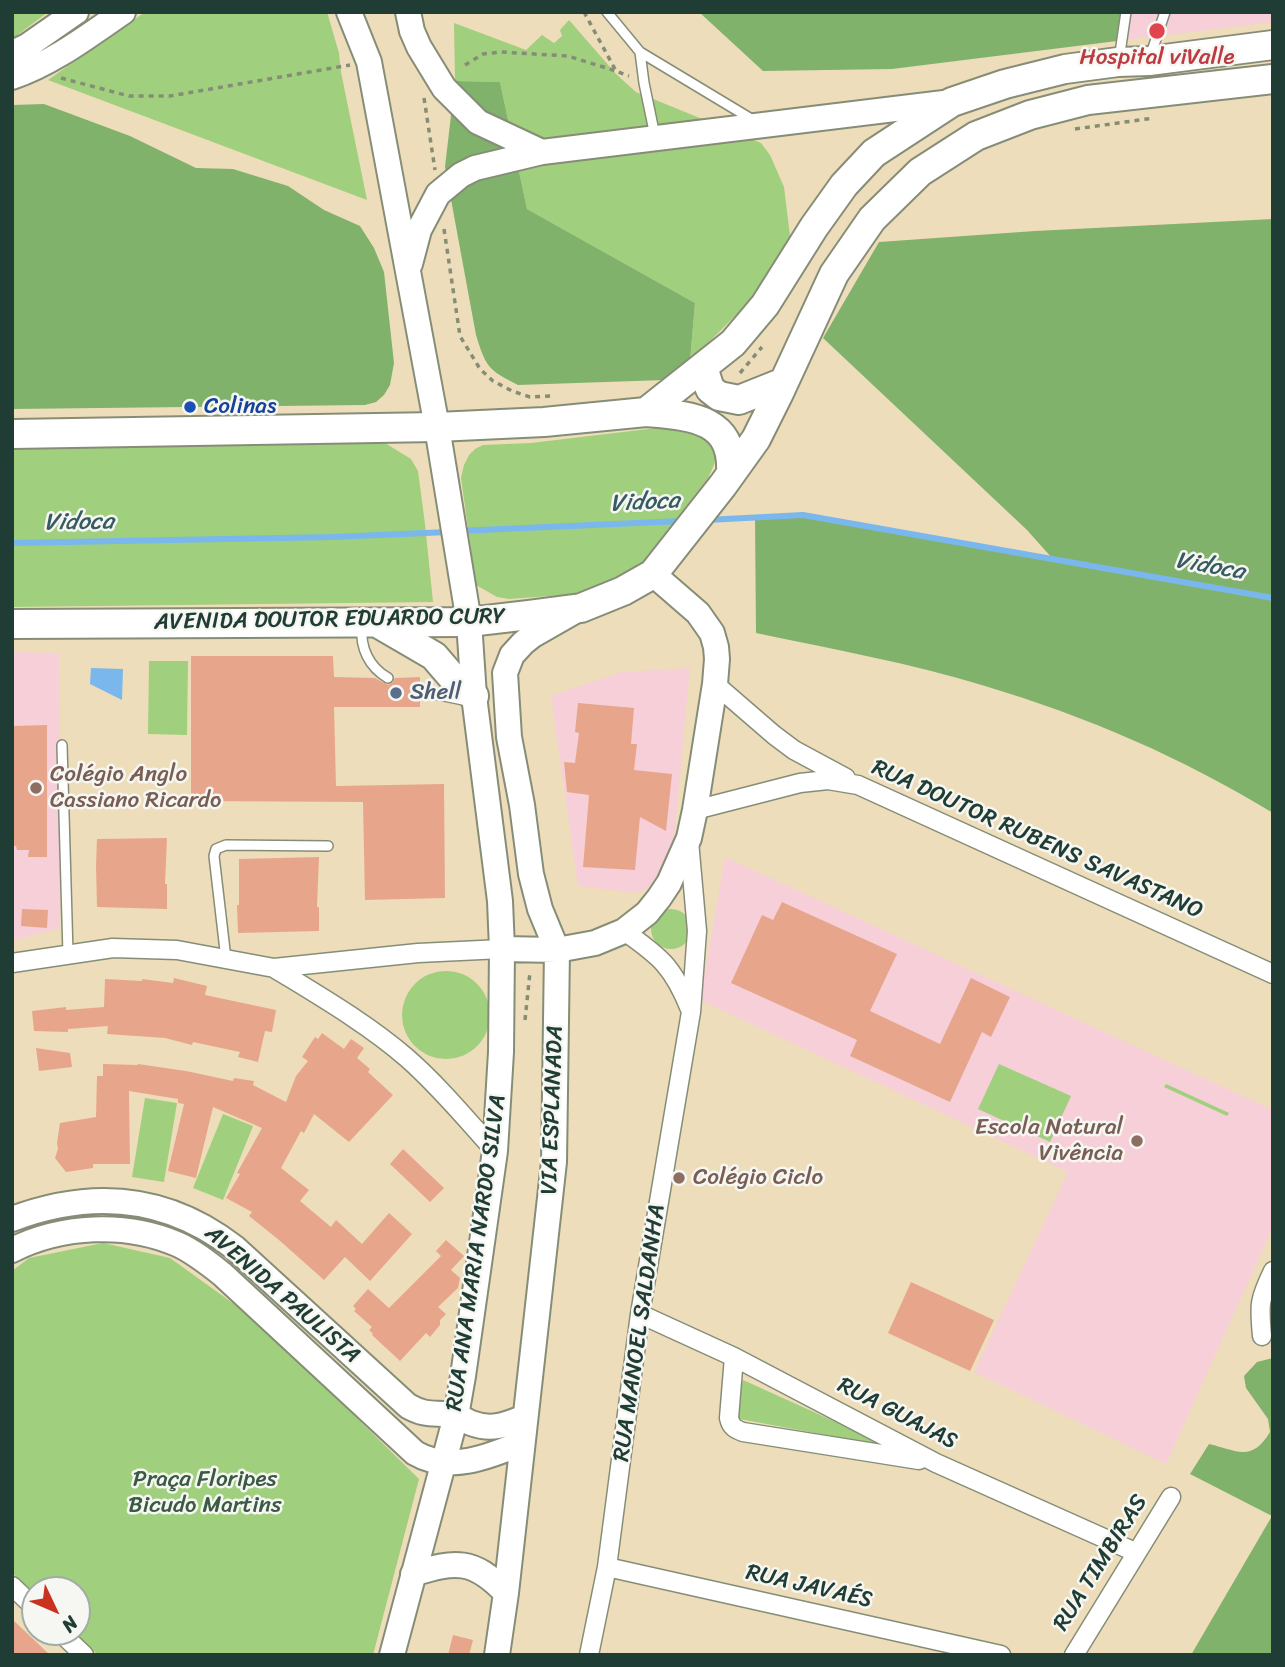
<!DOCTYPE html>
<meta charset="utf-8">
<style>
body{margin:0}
#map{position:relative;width:1285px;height:1667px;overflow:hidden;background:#eeddba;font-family:Sriracha,sans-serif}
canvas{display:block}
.frame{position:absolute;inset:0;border:14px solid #1f3d34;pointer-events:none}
.north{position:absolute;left:21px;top:1576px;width:70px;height:70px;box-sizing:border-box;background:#f6f6f2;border:2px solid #a0aca6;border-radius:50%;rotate:134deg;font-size:19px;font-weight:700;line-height:28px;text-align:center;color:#1f3d34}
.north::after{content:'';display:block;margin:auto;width:24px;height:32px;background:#c8321e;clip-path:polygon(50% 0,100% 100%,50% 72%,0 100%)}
</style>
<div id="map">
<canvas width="1285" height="1667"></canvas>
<div class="frame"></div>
<div class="north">N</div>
</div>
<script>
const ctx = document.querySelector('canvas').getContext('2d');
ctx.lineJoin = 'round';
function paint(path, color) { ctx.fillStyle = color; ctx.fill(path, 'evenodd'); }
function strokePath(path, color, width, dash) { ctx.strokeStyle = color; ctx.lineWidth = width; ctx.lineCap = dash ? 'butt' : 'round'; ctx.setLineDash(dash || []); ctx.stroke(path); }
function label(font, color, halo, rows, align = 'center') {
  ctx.font = font + ' Sriracha,sans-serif'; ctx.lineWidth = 5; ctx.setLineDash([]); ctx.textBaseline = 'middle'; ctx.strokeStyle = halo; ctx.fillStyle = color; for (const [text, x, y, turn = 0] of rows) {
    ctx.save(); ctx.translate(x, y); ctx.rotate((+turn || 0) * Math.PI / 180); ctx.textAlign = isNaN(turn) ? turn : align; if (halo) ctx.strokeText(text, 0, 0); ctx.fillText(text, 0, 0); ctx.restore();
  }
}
const built = new Path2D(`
 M1124 12H1273V22L1117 41Z
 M12 652 59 653 60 928 12 941Z
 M690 668 674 839 662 871 651 887 636 893 578 886 551 696 622 672Z
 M725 857 1273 1110V1227L1166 1464 974 1372 1068 1172 700 1000Z`);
const green = new Path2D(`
 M12 12H48L12 39Z
 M145 12H327L339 53 341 72 367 200 48 80Z
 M569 20 616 74 636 92 761 143 770 155 784 187 790 236 756 295 690 361 695 303 527 209 500 82 455 81 454 23 526 50 542 35 554 43 562 36 560 30Z
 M673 426C705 433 729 441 708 478L640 565 593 589 577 594 509 599 497 597 476 585 461 478 464 465 469 455 475 449 483 445 531 443Z
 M385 443 411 459 418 471 425 524 433 602 12 607V447Z
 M149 661H188L187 735 148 734Z
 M651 929a20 20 0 1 1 40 0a20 20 0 1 1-40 0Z
 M402 1015a44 44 0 1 1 88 0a44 44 0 1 1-88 0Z
 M999 1064 1071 1096 1050 1142 978 1109Z
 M1166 1084 1229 1113 1227 1116 1164 1087Z
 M145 1098 177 1103 164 1182 132 1177Z
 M223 1114 253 1126 223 1200 193 1188Z
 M103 1243 170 1258 259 1322 419 1479 373 1655H98L74 1632H77V1590H35V1594L12 1573V1271L29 1258Z
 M743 1380 891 1447 734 1418Z`);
const forest = new Path2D(`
 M699 12H1124L1117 41 892 69 763 71Z
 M455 81 500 82 527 209 695 303 690 361 664 380 518 385C488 370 486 367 476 335L445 167Z
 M44 104 130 136 196 168 233 169 288 186 324 210 360 226 374 248 384 272 394 363 390 385 384 395 376 402 365 405 12 409V105Z
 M1273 219V813C1181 757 1088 717 985 686 910 663 832 649 756 633L755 517 803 515 1052 558 1027 530 823 338 879 242 1035 231Z
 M1273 1358V1655H1191L1272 1516 1190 1474 1209 1444C1238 1451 1252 1462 1270 1432L1268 1419 1246 1388 1244 1376 1257 1362Z`);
const water = new Path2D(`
 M91 668 123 669 122 700 90 684Z`);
const stream = new Path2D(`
 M707 520 803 515 1273 598
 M458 531 682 521
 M12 543 333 537 448 532`);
const building = new Path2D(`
 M191 656H333L334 677 375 678 388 685 393 682 395 678 420 677V684L415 686 413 690 415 696 420 698V707H334L336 786 444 784 445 898 365 900 363 802 191 801Z
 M578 703 634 708 631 744H637L634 770 672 774 666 831 640 817 635 870 583 867 589 795 567 792 564 762 575 763 579 733 575 732Z
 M47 725V857H28L29 850H17L16 846H12V726Z
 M167 838 165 884H167V909L97 907 96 866 97 839Z
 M319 857 317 907H319V931L238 933 237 905H239V859Z
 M782 902 897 954 870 1011 940 1044 971 978 1010 997 991 1037 982 1032 950 1102 850 1056 857 1040 731 983 762 915 773 920Z
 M22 909 48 910 47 928 21 926Z
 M174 978 207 986 205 995 276 1010 272 1032 265 1031 258 1062 238 1057 240 1052 193 1042 192 1045 165 1038 107 1034 108 1026 68 1029V1032L34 1031 32 1011 66 1007V1010L104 1007 105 979 142 981V979L173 983Z
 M322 1033 344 1049 351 1039 364 1048 357 1058 370 1069 368 1072 393 1095 349 1142 314 1114 304 1133 301 1131 281 1168 309 1190 300 1201 331 1227 336 1220 362 1244 389 1213 412 1234 370 1281 345 1257 324 1280 279 1240 249 1216 252 1212 226 1198 240 1174 237 1173 262 1128 213 1107 196 1178 168 1171 184 1104 178 1103V1099L129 1091 130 1164H93V1168L66 1172 55 1158 58 1149 57 1143 60 1123 96 1117 97 1076H103V1064L137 1065 138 1064 186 1071 233 1081 234 1078 254 1081 253 1085 286 1102 296 1076 308 1061 302 1057 315 1037 318 1039Z
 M36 1048 70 1053 72 1067 39 1071Z
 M403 1149 444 1188 430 1202 390 1164Z
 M446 1240 464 1256 451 1270 460 1278 458 1288 438 1307 446 1314 440 1320V1325L430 1337 426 1333 400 1361 372 1335 373 1334 369 1330 372 1327 354 1311 356 1309 353 1306 368 1289 389 1308 441 1256 436 1251Z
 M911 1282 994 1320 970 1371 888 1333Z
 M12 1619 50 1655H12Z
 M453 1635 473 1640 469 1655H448Z`);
const path = new Path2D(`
 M584 12 616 71 629 76
 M465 65 483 54 501 52 568 56 616 71
 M61 78 129 96H170L350 65
 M424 98 435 170
 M1075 129 1154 118
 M444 229 460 336 480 369 493 381 512 391 530 397 552 396
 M740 373 762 347
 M525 1020 530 972`);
const lane = new Path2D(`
 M607 12 640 52 753 120
 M640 52 644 83 655 136
 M1150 57 1165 12
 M1119 60 1126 12
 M362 626C360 648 369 667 388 678
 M420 691 463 700
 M62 745 68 954
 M226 959 214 856 216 849 226 845 328 846`);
const street = new Path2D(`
 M715 684 774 735 794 750 846 778
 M695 810 800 783 828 780 858 785 1273 974
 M624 931C661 957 673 967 690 1009
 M12 963 113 948 177 950 274 968 418 953 502 949
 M274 968C318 995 368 1024 407 1058 439 1086 467 1120 495 1151
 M640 1314 734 1357 936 1463 1135 1552
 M1262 1336C1259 1304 1259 1300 1273 1271
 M734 1357 729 1418C731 1427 735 1429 743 1432L919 1460
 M607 1567 1001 1655
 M12 1586 35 1608
 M60 1632 84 1655
 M589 1655 607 1567 640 1314 691 1012 697 931 689 841
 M1074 1655 1171 1497`);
const secondary = new Path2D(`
 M349 12 369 62 437 427 469 622 474 696 500 901 502 949 501 1052 495 1151 463 1376 456 1416 392 1655
 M408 12 412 31 419 47 444 88 478 122 542 152
 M12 53 27 46 76 12
 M12 77C53 63 88 36 123 12
 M410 264 419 230 438 194 461 175 475 168 542 152 952 102
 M502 949 557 950 595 943 624 931 647 913 659 898 669 883 689 838 695 810 715 684 717 659 716 647 712 633 698 613 653 574
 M12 1219C92 1189 167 1195 235 1248L408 1406C429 1418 437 1411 456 1416 461 1417 466 1421 471 1423 492 1431 505 1425 525 1417
 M12 1250C62 1225 126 1222 177 1244 193 1251 208 1263 222 1274L415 1453C449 1473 488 1457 522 1443
 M413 1574C455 1561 473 1558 506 1593
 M497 1655 506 1593 554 1162 557 950 540 909 531 874 522 805 509 737 505 673 512 655 523 643 533 635 575 611`);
const primary = new Path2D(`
 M703 367 710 389 719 396 739 400 784 382
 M646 412C689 416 734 417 731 473
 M12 434 437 427 544 422 646 412 733 343 765 305 814 227 844 185 874 153 952 102 1005 84 1065 69 1118 62 1149 61 1273 45
 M12 624 469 622 529 615 581 608 623 591 653 574 723 485 756 439 778 395 834 274 872 219 920 172 976 136 1030 115 1088 100 1273 79
 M379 624 434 656 453 678 474 696`);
const markers = [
 [1157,31,9,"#e0444e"],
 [190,407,7,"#1a4fb4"],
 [396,693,7,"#5c6f8a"],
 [36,788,7,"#8d6e63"],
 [1137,1141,7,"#8d6e63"],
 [679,1178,7,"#8d6e63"]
];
const healthNames = [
 ["Hospital viValle",1157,58]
];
const transitNames = [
 ["Colinas",204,407]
];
const streetNames = [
 ["AVENIDA DOUTOR EDUARDO CURY",330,620,-1],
 ["RUA DOUTOR RUBENS SAVASTANO",1037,840,24],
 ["VIA ESPLANADA",553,1110,-88],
 ["RUA ANA MARIA NARDO SILVA",477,1253,-82],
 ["AVENIDA PAULISTA",282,1295,41],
 ["RUA MANOEL SALDANHA",640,1333,-82],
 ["RUA GUAJAS",897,1414,27],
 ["RUA TIMBIRAS",1101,1563,-58],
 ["RUA JAVAÉS",809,1587,13]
];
const serviceNames = [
 ["Shell",410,693]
];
const educationNames = [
 ["Colégio Anglo",50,775],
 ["Cassiano Ricardo",50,801],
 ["Escola Natural",1123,1128,"right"],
 ["Vivência",1123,1154,"right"],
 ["Colégio Ciclo",693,1178]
];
const parkNames = [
 ["Praça Floripes",205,1480],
 ["Bicudo Martins",205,1506]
];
const waterNames = [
 ["Vidoca",645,503,-3],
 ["Vidoca",79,523,-1],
 ["Vidoca",1210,567,10]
];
paint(built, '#f6cfd8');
paint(green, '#a0cf7d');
paint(forest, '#80b26c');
paint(water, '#7ab7ed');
strokePath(stream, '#7ab7ed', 6);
paint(building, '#e7a68c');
strokePath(lane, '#868d77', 12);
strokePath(street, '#868d77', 21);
strokePath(secondary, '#868d77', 28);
strokePath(primary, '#868d77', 32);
strokePath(path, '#868d77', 3.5, [5, 5]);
strokePath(lane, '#fff', 9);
strokePath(street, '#fff', 18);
strokePath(secondary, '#fff', 24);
strokePath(primary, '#fff', 28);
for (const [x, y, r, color] of markers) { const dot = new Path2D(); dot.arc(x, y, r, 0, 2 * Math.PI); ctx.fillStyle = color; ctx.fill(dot); strokePath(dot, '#f6f6f2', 2.5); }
label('23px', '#be3a42', '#f6f6f2', healthNames);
label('23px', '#164399', '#f6f6f2', transitNames, 'left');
label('23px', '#1f3d34', '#f6f6f2', streetNames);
label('23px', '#4e5e75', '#f6f6f2', serviceNames, 'left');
label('23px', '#785e54', '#f6f6f2', educationNames, 'left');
label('23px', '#395a43', '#f6f6f2', parkNames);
label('italic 24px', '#365c62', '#f6f6f2', waterNames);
</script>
